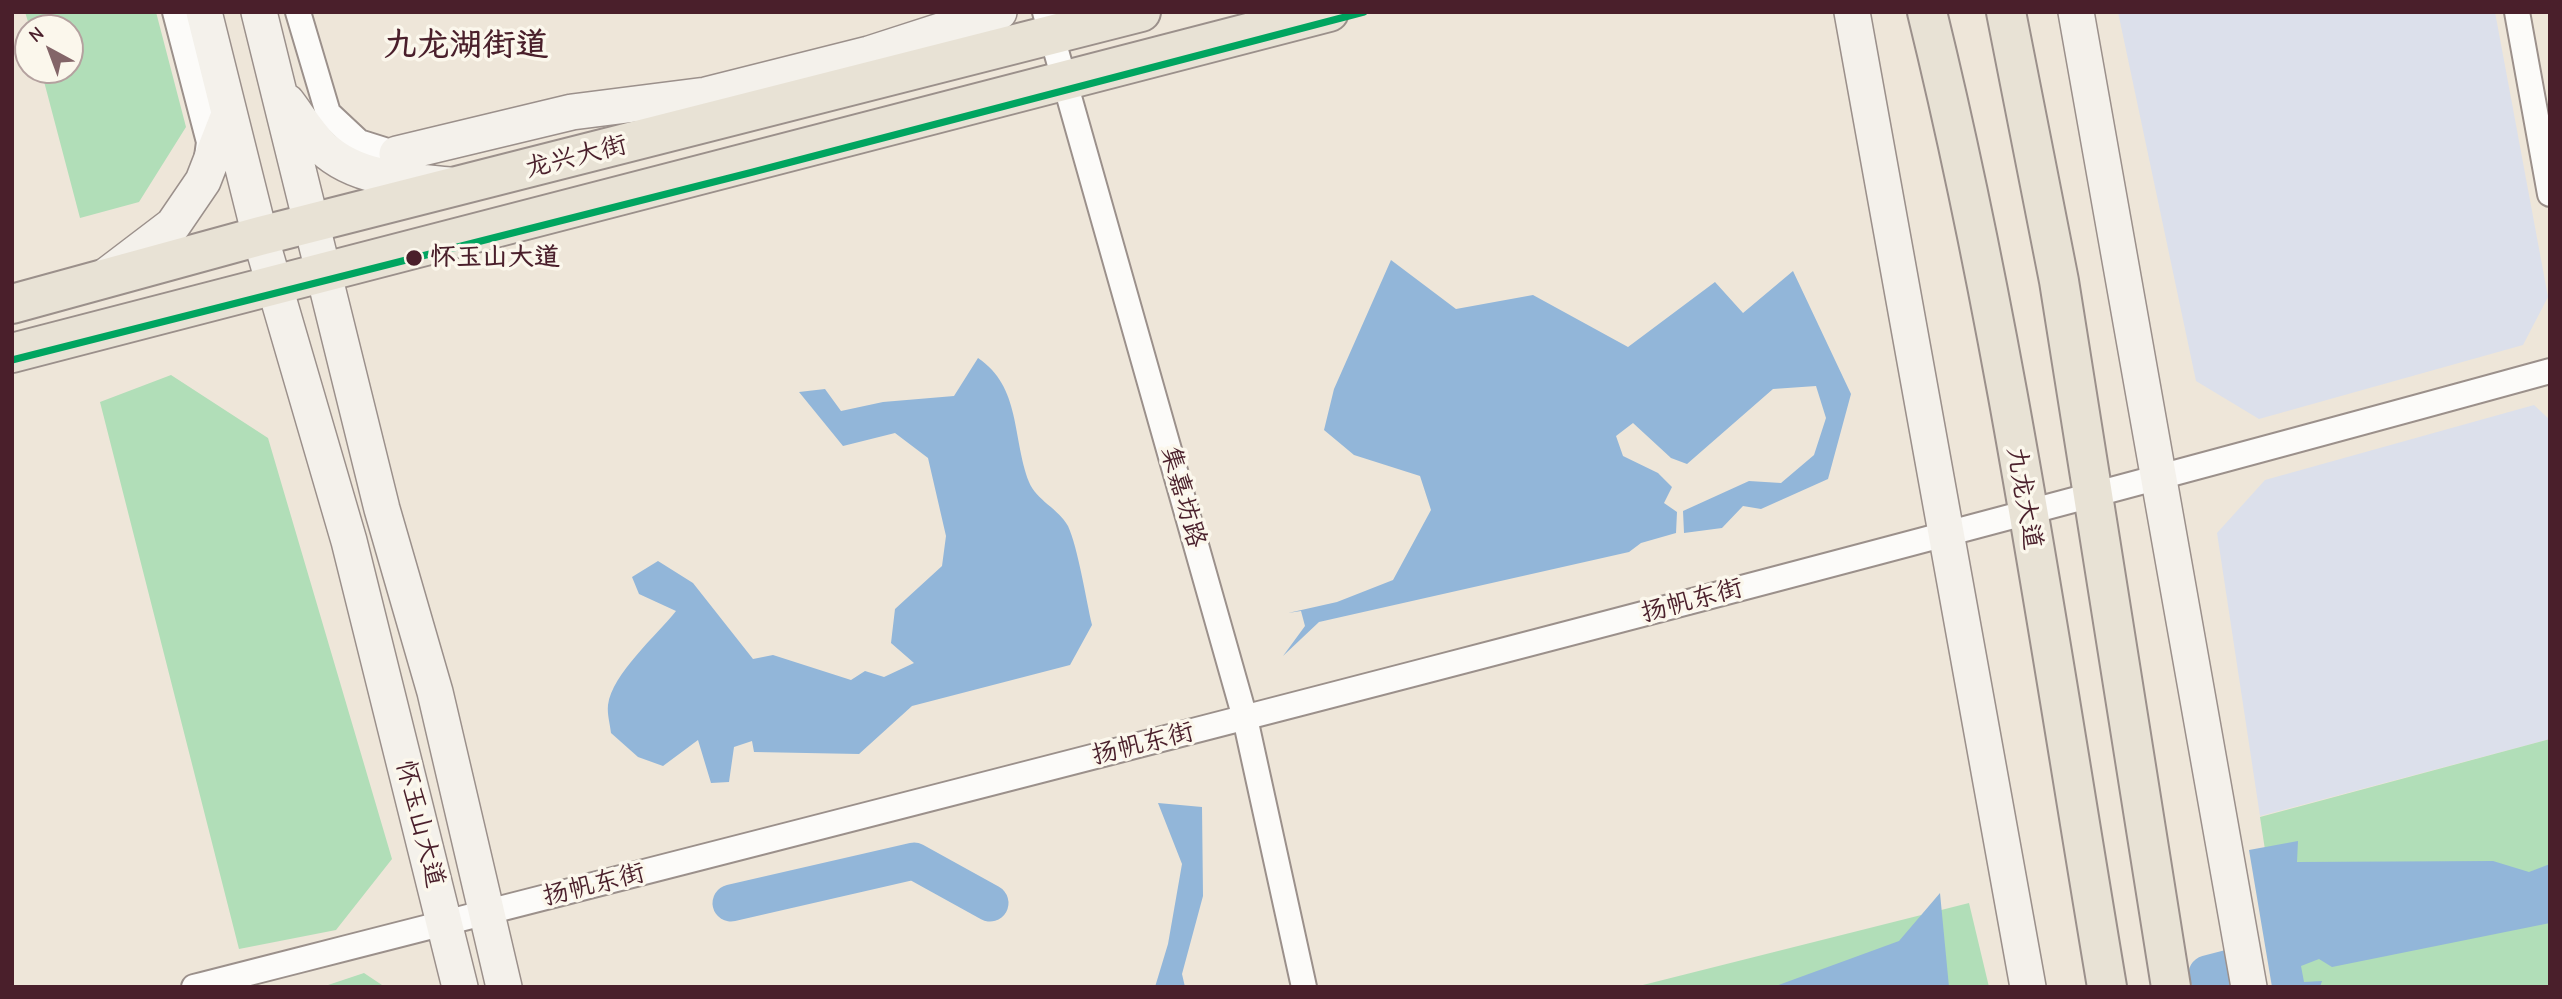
<!DOCTYPE html>
<meta charset="utf-8">
<style>
body{margin:0}
#map{position:relative;width:2562px;height:999px;overflow:hidden;background:#eee6d9;font-family:"Comic Neue",sans-serif}
canvas{display:block}
.frame{position:absolute;inset:0;border:14px solid #4a1f2b;pointer-events:none}
.north{position:absolute;left:14px;top:14px;width:70px;height:70px;box-sizing:border-box;background:#fbf7ec;border:2px solid #b4a19f;border-radius:50%;rotate:319deg;font-size:19px;font-weight:700;line-height:28px;text-align:center;color:#4a1f2b}
.north::after{content:'';display:block;margin:auto;width:24px;height:32px;background:#836568;clip-path:polygon(50% 0,100% 100%,50% 72%,0 100%)}
</style>
<div id="map">
<canvas width="2562" height="999"></canvas>
<div class="frame"></div>
<div class="north">N</div>
</div>
<script>
const ctx = document.querySelector('canvas').getContext('2d');
ctx.lineJoin = 'round';
function paint(path, color) { ctx.fillStyle = color; ctx.fill(path, 'evenodd'); }
function strokePath(path, color, width, dash) { ctx.strokeStyle = color; ctx.lineWidth = width; ctx.lineCap = dash ? 'butt' : 'round'; ctx.setLineDash(dash || []); ctx.stroke(path); }
function label(font, color, halo, rows, align = 'center') {
  ctx.font = font + ' "Comic Neue","LXGW WenKai TC",sans-serif'; ctx.lineWidth = 7; ctx.setLineDash([]); ctx.textBaseline = 'middle'; ctx.strokeStyle = halo; ctx.fillStyle = color; for (const [text, x, y, turn = 0] of rows) {
    ctx.save(); ctx.translate(x, y); ctx.rotate((+turn || 0) * Math.PI / 180); ctx.textAlign = isNaN(turn) ? turn : align; if (halo) ctx.strokeText(text, 0, 0); ctx.fillText(text, 0, 0); ctx.restore();
  }
}
const built = new Path2D(`
 M2118 12H2495L2548 297 2523 345 2259 419 2196 381Z
 M2534 405 2550 420V739L2260 816 2217 533 2265 480Z`);
const green = new Path2D(`
 M25 12H156L186 127 139 202 80 218 41 70H70V28H30Z
 M171 375 268 438 392 859 336 930 239 949 100 402Z
 M2550 739V987H2286L2260 817Z
 M1969 903 1989 987H1635Z
 M364 973 385 987H322Z`);
const water = new Path2D(`
 M1391 260 1456 309 1533 295 1628 347 1715 282 1743 313 1793 271 1851 394 1828 479 1761 509 1743 506 1722 528 1684 533 1683 511 1749 481 1781 483 1814 455 1826 418 1816 386 1773 389 1687 464 1671 458 1633 423 1616 436 1623 456 1658 473 1672 487 1664 503 1677 512 1676 533 1641 543 1629 552 1319 622 1283 656 1305 626 1301 611 1288 613 1337 602 1393 580 1431 510 1420 476 1354 455 1324 430 1334 389Z
 M978 358C1021 387 1012 437 1029 482 1036 500 1059 509 1068 526 1078 548 1086 599 1092 625L1070 665 912 706 859 754 754 752 752 741 734 747 729 782 711 783 698 740 663 766 638 757 611 733C610 724 607 714 608 705 612 674 657 635 676 611L639 594 632 577 658 561 693 583 753 659 773 655 851 680 865 671 884 677 914 663 891 643 895 609 942 566 946 536 928 458 895 433 843 446 799 392 825 389 841 411 883 402 954 396Z
 M1158 803 1202 807 1203 896 1182 974 1185 987H1155L1168 944 1182 864Z
 M2298 841 2297 862 2493 861 2529 872 2550 864V923L2332 967 2319 959 2301 966 2304 982 2322 981 2320 987H2272L2249 850Z
 M1940 893 1949 987H1773L1899 941Z`);
const river = new Path2D(`
 M731 903 914 861 990 903
 M2207 974 2234 967`);
const street = new Path2D(`
 M175 12 209 142 207 157
 M298 12 328 113 359 142 397 154
 M1045 12 1245 718 1304 987
 M2517 12 2550 194
 M194 987C981 786 1767 586 2550 371`);
const secondary = new Path2D(`
 M204 12 260 236 349 541 460 987
 M259 12 382 509 435 692 504 987
 M1852 12 2028 987
 M2076 12 2249 987
 M287 102C297 115 306 130 317 142 350 179 403 180 449 185
 M397 154 572 112 706 95 869 54 999 12
 M106 276 173 225 203 181 228 117`);
const primary = new Path2D(`
 M1927 12C2006 333 2052 661 2107 987
 M2006 12 2059 281 2171 987
 M12 304 260 236 1141 12
 M12 353 1329 12`);
const metro1 = new Path2D(`
 M12 360 753 172 1364 12`);
const markers = [
 [414,258,9,"#4a1f2b"]
];
const streetNames = [
 ["龙兴大街",576,157,-14],
 ["集嘉坊路",1183,497,74],
 ["九龙大道",2024,498,80],
 ["扬帆东街",1692,601,-15],
 ["扬帆东街",1143,744,-14],
 ["怀玉山大道",420,824,76],
 ["扬帆东街",594,885,-14]
];
const stopNames = [
 ["怀玉山大道",430,258]
];
const districtNames = [
 ["九龙湖街道",466,46]
];
paint(built, '#dce0eb');
paint(green, '#b1deb8');
paint(water, '#92b6d9');
strokePath(river, '#92b6d9', 37);
strokePath(street, '#9b908b', 28);
strokePath(secondary, '#9b908b', 38);
strokePath(primary, '#9b908b', 42);
strokePath(street, '#fcfbf9', 24);
strokePath(secondary, '#f4f1eb', 35);
strokePath(primary, '#e8e2d5', 38);
strokePath(metro1, '#00a560', 7);
for (const [x, y, r, color] of markers) { const dot = new Path2D(); dot.arc(x, y, r, 0, 2 * Math.PI); ctx.fillStyle = color; ctx.fill(dot); strokePath(dot, '#fbf7ec', 2.5); }
label('26px', '#4a1f2b', '#fbf7ec', streetNames);
label('bold 26px', '#4a1f2b', '#fbf7ec', stopNames, 'left');
label('bold 33px', '#4a1f2b', '#fbf7ec', districtNames);
</script>
